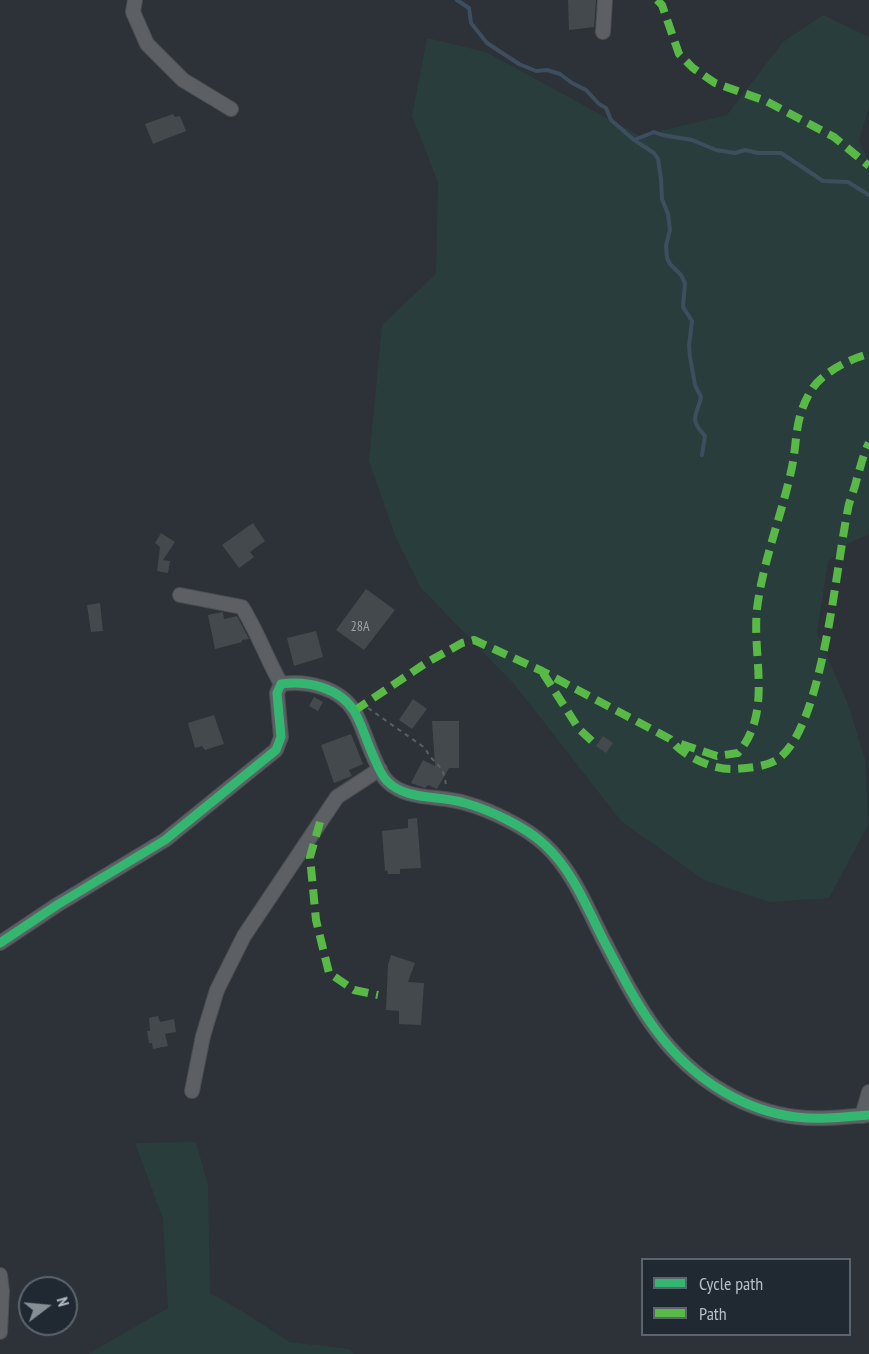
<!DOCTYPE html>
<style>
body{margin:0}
#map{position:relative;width:869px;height:1354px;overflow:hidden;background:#2c3237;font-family:"PT Sans Narrow",sans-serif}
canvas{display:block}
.legend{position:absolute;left:641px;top:1258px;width:210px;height:78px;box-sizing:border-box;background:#202931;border:2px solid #5c656d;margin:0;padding:8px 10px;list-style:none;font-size:18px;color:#b7bfc7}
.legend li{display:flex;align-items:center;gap:12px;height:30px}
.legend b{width:30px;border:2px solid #5c656d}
.north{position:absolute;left:18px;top:1276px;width:60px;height:60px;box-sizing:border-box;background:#202931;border:2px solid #5c656d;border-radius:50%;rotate:74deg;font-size:16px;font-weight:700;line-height:24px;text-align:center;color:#b7bfc7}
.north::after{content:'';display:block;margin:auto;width:21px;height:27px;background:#868e95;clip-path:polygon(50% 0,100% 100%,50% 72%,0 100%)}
</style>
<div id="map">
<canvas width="869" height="1354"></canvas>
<ul class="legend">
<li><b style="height:8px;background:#33b770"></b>Cycle path</li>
<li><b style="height:8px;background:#58b947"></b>Path</li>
</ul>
<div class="north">N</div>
</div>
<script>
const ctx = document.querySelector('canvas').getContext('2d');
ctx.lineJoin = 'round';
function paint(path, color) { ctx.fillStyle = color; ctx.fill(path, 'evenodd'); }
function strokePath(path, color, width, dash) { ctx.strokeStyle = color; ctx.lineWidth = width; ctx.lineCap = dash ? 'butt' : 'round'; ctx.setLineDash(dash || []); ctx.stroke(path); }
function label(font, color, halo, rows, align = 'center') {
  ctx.font = font + ' "PT Sans Narrow",sans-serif'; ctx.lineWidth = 4.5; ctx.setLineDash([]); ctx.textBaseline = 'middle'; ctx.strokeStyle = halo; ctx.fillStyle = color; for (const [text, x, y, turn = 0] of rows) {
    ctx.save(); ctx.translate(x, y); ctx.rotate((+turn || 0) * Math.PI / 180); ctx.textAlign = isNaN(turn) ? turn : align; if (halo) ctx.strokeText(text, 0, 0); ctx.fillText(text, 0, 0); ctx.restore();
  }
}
const green = new Path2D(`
 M823 15 869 37V107L859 141 869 162V534L847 544 828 562 817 633 848 704 865 759 868 825 829 898 770 902 704 880 621 821 515 685 421 588 396 538 369 461 382 325 436 274 438 182 412 116 427 38 486 52 640 136 727 115 783 42Z
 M196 1142 208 1186 210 1293 245 1313 289 1342 350 1349 353 1354H88L168 1308 163 1219 135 1143Z`);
const stream = new Path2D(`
 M457 0 469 8 471 23 487 43 519 64 536 71 547 70 560 74 572 83 586 90 599 104 606 108 611 120 634 140 654 132 662 135 692 140 716 150 735 153 745 150 758 153H781L823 181 848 182 869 195
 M634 140 654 153 658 159 661 179 662 199 668 214 670 230 666 246 667 258 670 264 681 275 685 283 683 307 692 321 689 346 690 357 695 385 701 397C697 416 688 418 705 436L702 455`);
const building = new Path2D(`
 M568 0H596L594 27 569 30Z
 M173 114 175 117 180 116 186 131 153 144 145 124Z
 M253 523 265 541 250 552 254 557 239 568 222 545Z
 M161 533 175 542 163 560 170 561 168 573 157 571 160 547 155 543Z
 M366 589 395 610 364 650 336 630Z
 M100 603 103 631 91 632 87 605Z
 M223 612 224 619 237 616 249 639 242 640V642L215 649 208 615Z
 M316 631 323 657 294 666 287 638Z
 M314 697 323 702 318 711 309 706Z
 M413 699 427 709 412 729 399 720Z
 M214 715 224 744 205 750 202 746 195 748 188 723Z
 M432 721H459V768H449L437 789 428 785 425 788 411 783 423 760 435 766Z
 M351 734 363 764 349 770 352 776 334 783 321 745Z
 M603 736 613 743 606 753 596 746Z
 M417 818 421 868 400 869V874H388L387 870 385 871 382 831 408 828V819Z
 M391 955 415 963 408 982 424 983 421 1025 399 1024V1011L386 1010 388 965Z
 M158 1016 160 1022 174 1019 176 1032 165 1034 168 1046 153 1049 152 1043H149L147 1031H150L149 1018Z`);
const path = new Path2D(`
 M368 708 425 748C434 767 445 762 446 788`);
const minor = new Path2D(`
 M135 0 133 12 147 44 183 80 231 109
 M603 32 605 0
 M180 595 242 607C257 631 267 659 281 684
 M0 943 57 905 165 840 276 750 281 737 277 693 281 684C307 680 340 688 354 711 362 724 366 740 372 753 376 762 380 774 387 781 406 801 440 795 465 803 490 810 526 827 545 845 573 871 587 908 604 941 636 1002 662 1056 724 1092 746 1105 771 1114 796 1117 820 1120 845 1117 869 1115
 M192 1091 203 1036 217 990 244 936 337 797 380 769
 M862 1116 869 1092
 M0 1275 2 1291 0 1332`);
const quiet = new Path2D(`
 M657 0 662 5 679 54 693 68 715 83 766 101 834 137 869 166
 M543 673 579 729 593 742
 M354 711 426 663 462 643 474 640 542 671 670 739C682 756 713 770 734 769 748 768 766 767 778 759 824 726 836 562 849 504 852 495 855 487 857 478 861 466 863 454 869 443
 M681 744 717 756 738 753C773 712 752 658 757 609 763 560 782 515 792 467 798 437 794 418 812 389 822 373 851 358 869 354
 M320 822 310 857 316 920 329 973 354 990 378 995`);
const cycleway = new Path2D(`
 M0 943 57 905 165 840 276 750 281 737 277 693 281 684C307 680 340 688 354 711 362 724 366 740 372 753 376 762 380 774 387 781 406 801 440 795 465 803 490 810 526 827 545 845 573 871 587 908 604 941 636 1002 662 1056 724 1092 746 1105 771 1114 796 1117 820 1120 845 1117 869 1115`);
const numberNames = [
 ["28A",360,627]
];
paint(green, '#2a3d3d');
strokePath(stream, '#3d4e5f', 4);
paint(building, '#44494e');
strokePath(minor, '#4a4e52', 16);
strokePath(path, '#5a5f62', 2, [4.5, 4.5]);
strokePath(minor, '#5c6065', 14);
strokePath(quiet, '#58b947', 8, [15, 8]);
strokePath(cycleway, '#33b770', 9);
label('14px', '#9aa2a9', null, numberNames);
</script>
